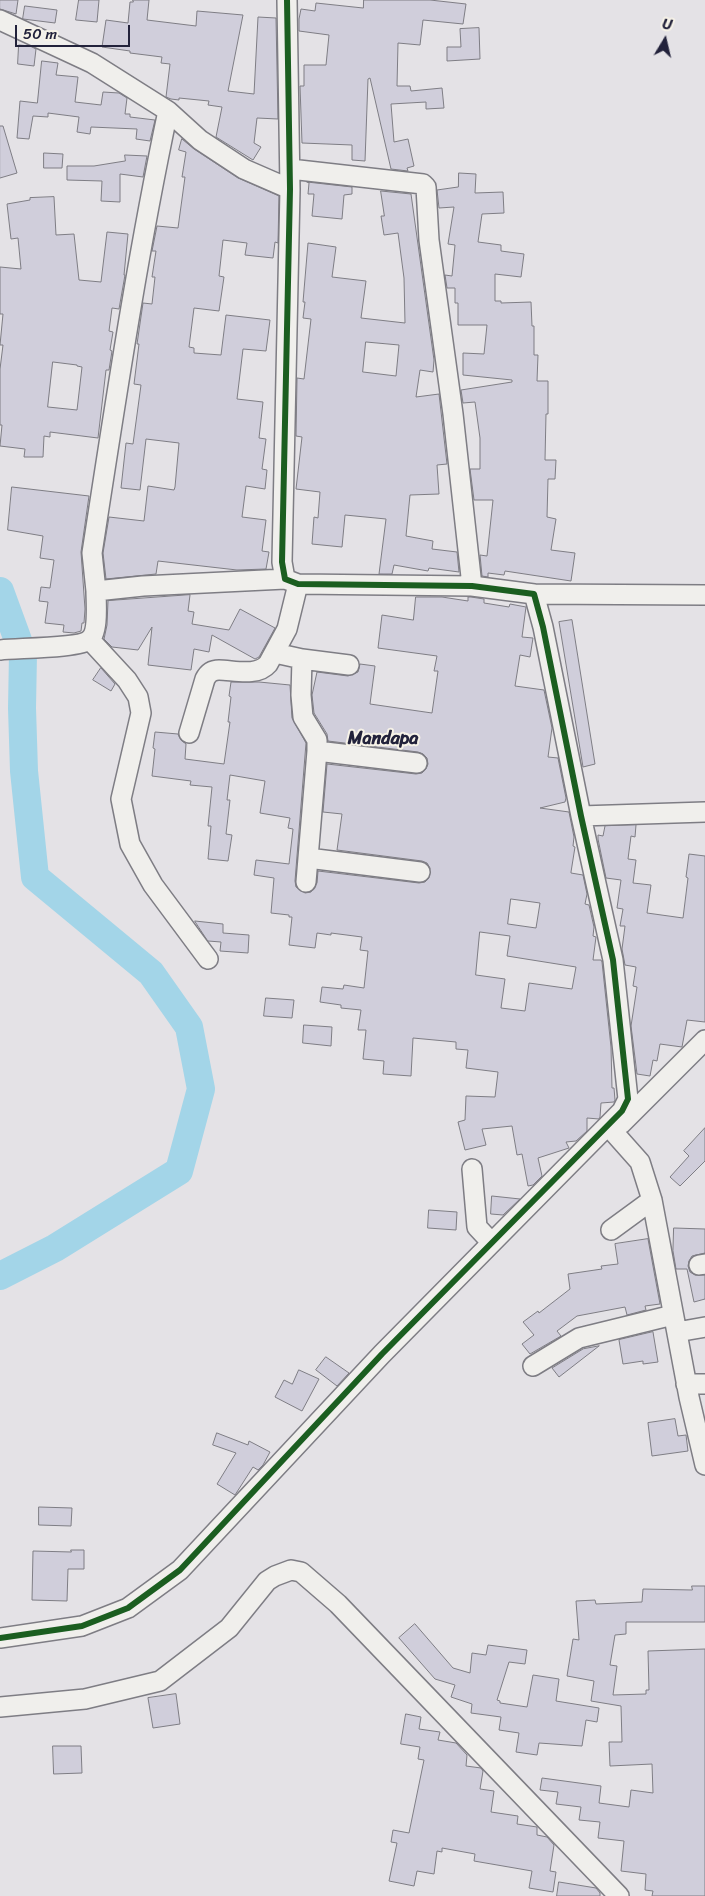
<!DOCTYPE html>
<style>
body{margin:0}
#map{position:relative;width:705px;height:1896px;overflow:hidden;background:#e4e2e6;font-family:Sriracha,sans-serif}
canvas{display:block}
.north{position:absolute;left:640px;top:15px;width:50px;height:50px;-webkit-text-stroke:4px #f7f3e8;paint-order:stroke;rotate:9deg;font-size:14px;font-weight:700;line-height:20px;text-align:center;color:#22223b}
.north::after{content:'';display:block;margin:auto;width:18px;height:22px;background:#22223b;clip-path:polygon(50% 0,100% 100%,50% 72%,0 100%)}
.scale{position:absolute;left:15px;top:25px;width:115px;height:22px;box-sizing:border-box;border:2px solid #22223b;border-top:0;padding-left:6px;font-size:15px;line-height:18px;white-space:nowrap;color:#22223b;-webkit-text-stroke:4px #f7f3e8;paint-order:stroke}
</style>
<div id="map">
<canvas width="705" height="1896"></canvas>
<div class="north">U</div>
<div class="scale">50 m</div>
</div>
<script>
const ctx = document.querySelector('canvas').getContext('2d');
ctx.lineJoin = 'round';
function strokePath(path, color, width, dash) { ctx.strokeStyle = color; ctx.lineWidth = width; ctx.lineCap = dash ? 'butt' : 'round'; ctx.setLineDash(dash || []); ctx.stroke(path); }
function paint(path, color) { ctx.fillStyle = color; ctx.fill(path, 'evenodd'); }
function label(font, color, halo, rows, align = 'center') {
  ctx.font = font + ' Sriracha,sans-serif'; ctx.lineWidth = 4; ctx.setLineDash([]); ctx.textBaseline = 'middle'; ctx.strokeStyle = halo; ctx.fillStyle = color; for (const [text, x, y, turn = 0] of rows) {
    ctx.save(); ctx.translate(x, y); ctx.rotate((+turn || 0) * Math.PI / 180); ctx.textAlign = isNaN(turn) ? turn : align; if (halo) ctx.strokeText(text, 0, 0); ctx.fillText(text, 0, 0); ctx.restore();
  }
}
const river = new Path2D(`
 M0 591 23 654 22 708 24 771 35 877 151 973 189 1027 201 1089 179 1171 55 1248 0 1276`);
const building = new Path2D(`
 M0 0H18L16 14 0 9Z
 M79 0H99L97 22 76 20Z
 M133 0H149L147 20 196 26 197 11 243 15 228 91 254 94 258 17 276 18 278 119 257 118 254 143 261 147 253 160 216 137 222 107 208 105 209 101 179 98V100L171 99 166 97 170 64 161 63 162 57 130 53V51L102 47 106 20 128 23 130 2H133Z
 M364 0H430L466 4 463 24 423 20 420 45 398 43 397 86H410L411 91 442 88 444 108 426 109V102L391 104 394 142 408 139 414 166 407 168 408 171 391 169 370 78 368 79 365 161 352 160V145L302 143 300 86H304V65H326L329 35 299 31V19L301 9 315 11 316 3 363 8Z
 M25 6 57 10 55 23 23 19Z
 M479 28 480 59 447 61V47H461L460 29Z
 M19 45 30 46 36 49 34 66 18 64Z
 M42 61 58 63 56 75 78 77 75 102 101 105 103 92 119 93 127 98 125 114H130V117L155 120 150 141 136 139 137 129 91 127 90 134 77 132 79 117 48 113V117L33 116 29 139 17 138 20 101 37 103Z
 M0 126H3L17 173 0 178Z
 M182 139 194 149 238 178 279 196 278 243 275 242 273 258 245 255 247 243 223 240 219 276 224 277 219 311 194 308 189 347 194 348V353L221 355 226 315 270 320 266 351 243 349 237 399 263 402 259 438 266 439 262 469 267 470 265 489 246 486 242 517 266 520 262 551 269 552 266 569 237 570 158 561 156 574 106 579 103 553 109 517 144 521 148 486 174 490 175 487 179 443 146 439 140 490 121 488 126 443 133 444 141 385 134 384 139 344H137L143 303 152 304 155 277H152L156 251H152L157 226 178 228 185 177H182L186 152 179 150Z
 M44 153 63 154 62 168H44Z
 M125 155 147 156 143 177 120 174V202L101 201 102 181 67 180V166H94L125 161Z
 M459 173 476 174 475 193 503 192 504 213 482 214 478 242 501 245V251L524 254 521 277 495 274V301H501V303L531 302 532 326H534V355H538L537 381H548V414H546L545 460H556L555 479H548L547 517 556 519 551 550 575 553 571 581 505 571 504 575 488 573V577L482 576 480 555 487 556 493 500H474L470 469H480V438L475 402 463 403 461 390 512 382V380L463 375V353L484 354 487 325H458V303H455V288H447L445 275 452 276 455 245 448 244 454 207 439 208 437 190 458 187Z
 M307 182 352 187V194L344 195 342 219 312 216 314 194H308L309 183Z
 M381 191 411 194 434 360 433 372 420 370 416 397 439 394 447 464 437 465 439 494 410 495 406 536 433 541 432 549 457 552 459 572 429 568 428 571 394 565 392 574H379L386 519 345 515 342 547 312 544 314 517 318 518 320 492 296 489 302 437 296 436 297 378 304 379 311 319 303 318 305 302H303L308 243 336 247 332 277 366 281 361 318 405 323 404 278 398 233 384 235 381 216H384ZM366 342 399 345 396 376 363 372Z
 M54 197 56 235 74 234 79 280 101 282 107 232 128 234 124 275H125L119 309 112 308 109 331 113 332 110 350 112 351 109 370H106L98 438 50 432V437L44 436 43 457H24L25 449 0 446 2 425H0V369L3 345H0L3 314H0V267L21 269 18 238 11 239 7 204 30 200V198ZM53 362 77 365V366L82 367 77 410 48 407Z
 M12 487 89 496 81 552 85 609 84 623H82L81 631 74 633 63 632 64 625 45 623 48 602 39 601 41 587 50 588 54 560 40 558 43 536 8 530Z
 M190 595 188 611 194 612 192 624 229 630 240 609 275 628 259 657 255 659 212 635 209 652 194 649 191 670 148 665 152 627 138 650 112 647 104 639 107 625 108 601Z
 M416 597H442L468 601V597H471L484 599V603L509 607 510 604 526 607 522 637 533 638 530 657 520 655 515 686 544 690 552 728 548 757 558 758 566 798 565 802 540 808 569 812 574 837 573 846 575 847 571 872V873L583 875 587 894 585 904 589 905 594 927 593 936 596 937 593 960H601L602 962 611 1047 612 1088H614L615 1100 614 1102 601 1103 600 1117 599 1119 587 1118V1131L576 1141 566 1142 569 1148 538 1158 542 1176 533 1185 528 1186 522 1154 517 1155 512 1126 482 1129 486 1145 465 1150 458 1122 465 1120 466 1096 495 1097 498 1072 466 1068 468 1050 456 1049V1042L413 1038 411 1076 383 1074 384 1061 363 1059 366 1030H358L361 1010 341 1008V1005L320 1002 322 987 343 989 344 985 364 988 368 951 360 950 362 937 331 933V935L317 933 315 948 289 945 292 917H289V915L271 913 274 878 254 875 256 860 289 864 293 829 288 828 290 818 260 813 265 781 230 775 227 800H230L226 834 232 835 228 861 208 859 211 826H208L212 787 190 785 191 781 152 776 155 749 153 748 155 732 178 734 181 740 186 744 185 759 224 764 230 722H228L231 697 229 696 231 682H259L290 685 292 718 306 743 295 881 296 887 305 893 311 892 317 883 318 871 419 883 425 882 429 878 430 868 427 863 422 861 337 850 342 814 323 812 327 764 416 774 422 773 426 769 428 764 427 758 423 754 418 752 328 741 327 734 314 713 312 695 317 672 348 676 358 672 360 664 375 666 370 704 432 713 438 671H434L437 656 378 648 382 615 413 620ZM511 899 540 903 536 928 508 924ZM480 932 510 936 507 956 576 967 572 989 529 983 525 1011 501 1008 505 979 476 975Z
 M572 620 595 764 583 767 559 622Z
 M101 668 115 684 111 691 93 680Z
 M636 825 635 837 631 836 628 859 636 860 633 883 651 885 647 913 683 918 688 878 686 877 689 854 705 856V1022L687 1020 682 1047 660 1044 657 1061 653 1060 650 1076 637 1074 631 1026 637 987 633 986 636 967 625 965 622 949 625 926H620L623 909 617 908 621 880 606 878 598 839V835L603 836 605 826Z
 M195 921 223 924V933L249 935 248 953 220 951 221 942 208 941Z
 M266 998 294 1000 292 1018 264 1016Z
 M304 1025 332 1027 331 1046 303 1043Z
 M705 1128V1161L680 1186 670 1177 689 1156 684 1151Z
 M492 1196 520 1199 503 1215 491 1214Z
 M429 1210 457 1212 456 1230 428 1228Z
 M674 1228 705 1229V1253L692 1256 689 1261 688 1266 690 1272 695 1275H705V1299L694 1302 687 1269H676L673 1251Z
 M648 1239 660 1304 645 1306 646 1310 627 1315 625 1307 577 1316 557 1331 561 1336 530 1354 522 1344 534 1335 523 1322 538 1311 539 1313 570 1289 568 1274 602 1269 601 1266 618 1264 615 1244Z
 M653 1332 658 1362 643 1364V1361L623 1364 619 1340Z
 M599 1346 559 1377 552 1368 583 1349Z
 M326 1357 349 1373 337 1386 316 1370Z
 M299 1370 319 1379 302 1411 275 1397 284 1380 292 1384Z
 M675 1419 678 1436 686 1435 688 1451 652 1456 648 1423Z
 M217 1433 248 1445 249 1441 270 1452 263 1465 258 1470 253 1467 235 1495 217 1484 236 1453 213 1445Z
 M39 1507 72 1508 71 1526 39 1525Z
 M71 1550H84V1569H68L67 1601 32 1600 33 1551 71 1552Z
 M692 1586H705V1622H626V1634L615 1635 610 1665 617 1666 613 1695 646 1694V1690H649L648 1651 705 1649V1896H652L653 1891 645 1890 646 1874 621 1871 624 1841 598 1838 600 1822 579 1820 581 1807 556 1804 558 1792 540 1790 542 1778 601 1786 599 1803 629 1807 631 1790 653 1793 652 1764 610 1766 609 1742H622L621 1706 591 1701 594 1681 567 1676 573 1639 579 1640 576 1601 595 1600 596 1604 642 1602 643 1589 692 1590Z
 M415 1624 453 1668 470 1673 472 1653 486 1655 488 1645 527 1650 525 1664 509 1662 497 1700 500 1701V1703L527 1707 533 1675 559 1679 556 1701 599 1708 597 1722 586 1720 582 1746 539 1743 537 1755 516 1752 519 1733 499 1730 501 1717 471 1713 472 1704 451 1697 455 1685 435 1679 399 1638Z
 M176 1694 180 1724 153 1728 148 1698Z
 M406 1714 421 1717 419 1729 440 1732 438 1740 456 1743 467 1755 466 1766 481 1768 483 1771 480 1789 494 1791 491 1812 518 1816 517 1824 537 1827V1835L547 1837 554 1845 550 1871 556 1872 553 1892 529 1888 532 1871 474 1861 475 1854 442 1848V1852L437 1851 434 1874 417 1871 414 1886 389 1881 397 1843 391 1842 393 1830 409 1833 424 1760 418 1759 420 1747 401 1744Z
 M53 1746H81L82 1773 54 1774Z
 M559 1882 596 1888 600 1893V1896H557Z`);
const street = new Path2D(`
 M0 20 92 63 168 111 200 140 244 169 290 189
 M290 169 423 184 426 187 429 240 453 414 472 586
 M96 591 92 553C115 405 137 257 168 111
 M534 594 705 595
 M90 640 127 680 138 697 141 713 121 799 130 844 153 885 208 959
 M0 650C16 648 80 648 89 640 99 633 96 602 96 591L143 586 285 579
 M275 653 302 659 301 695 303 717 317 740V751L306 882
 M302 659 349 665
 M189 733 205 679C208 673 212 670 219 670 233 670 257 677 268 664L287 629 298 584
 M317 751 417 763
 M581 816 705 812
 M308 858 420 872
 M621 1124 705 1040
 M608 1126 640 1162 652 1200 689 1397 705 1465
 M472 1169 477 1227 491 1242
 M611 1230 652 1200
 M699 1265 705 1264
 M677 1332 705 1327
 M533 1366 579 1338 673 1315
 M686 1384H705
 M0 1638 82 1626 128 1608 180 1570 382 1354 622 1111 628 1099 613 960 581 816 543 627 534 594 472 586 298 584 285 579 282 562 290 189 287 0
 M0 1707 85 1699 160 1681 229 1628 267 1581 275 1576 291 1570 301 1572 338 1604 619 1896`);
const cycleway = new Path2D(`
 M0 1638 82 1626 128 1608 180 1570 382 1354 622 1111 628 1099 613 960 581 816 543 627 534 594 472 586 298 584 285 579 282 562 290 189 287 0`);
const quarterNames = [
 ["Mandapa",383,739]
];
strokePath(river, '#a3d5e8', 28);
paint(building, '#d0cedb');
strokePath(building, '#7e7d84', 1);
strokePath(street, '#7e7d84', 22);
strokePath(street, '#f0efec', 19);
strokePath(cycleway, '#1b5e20', 6);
label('bold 18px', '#22223b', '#f7f3e8', quarterNames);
</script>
